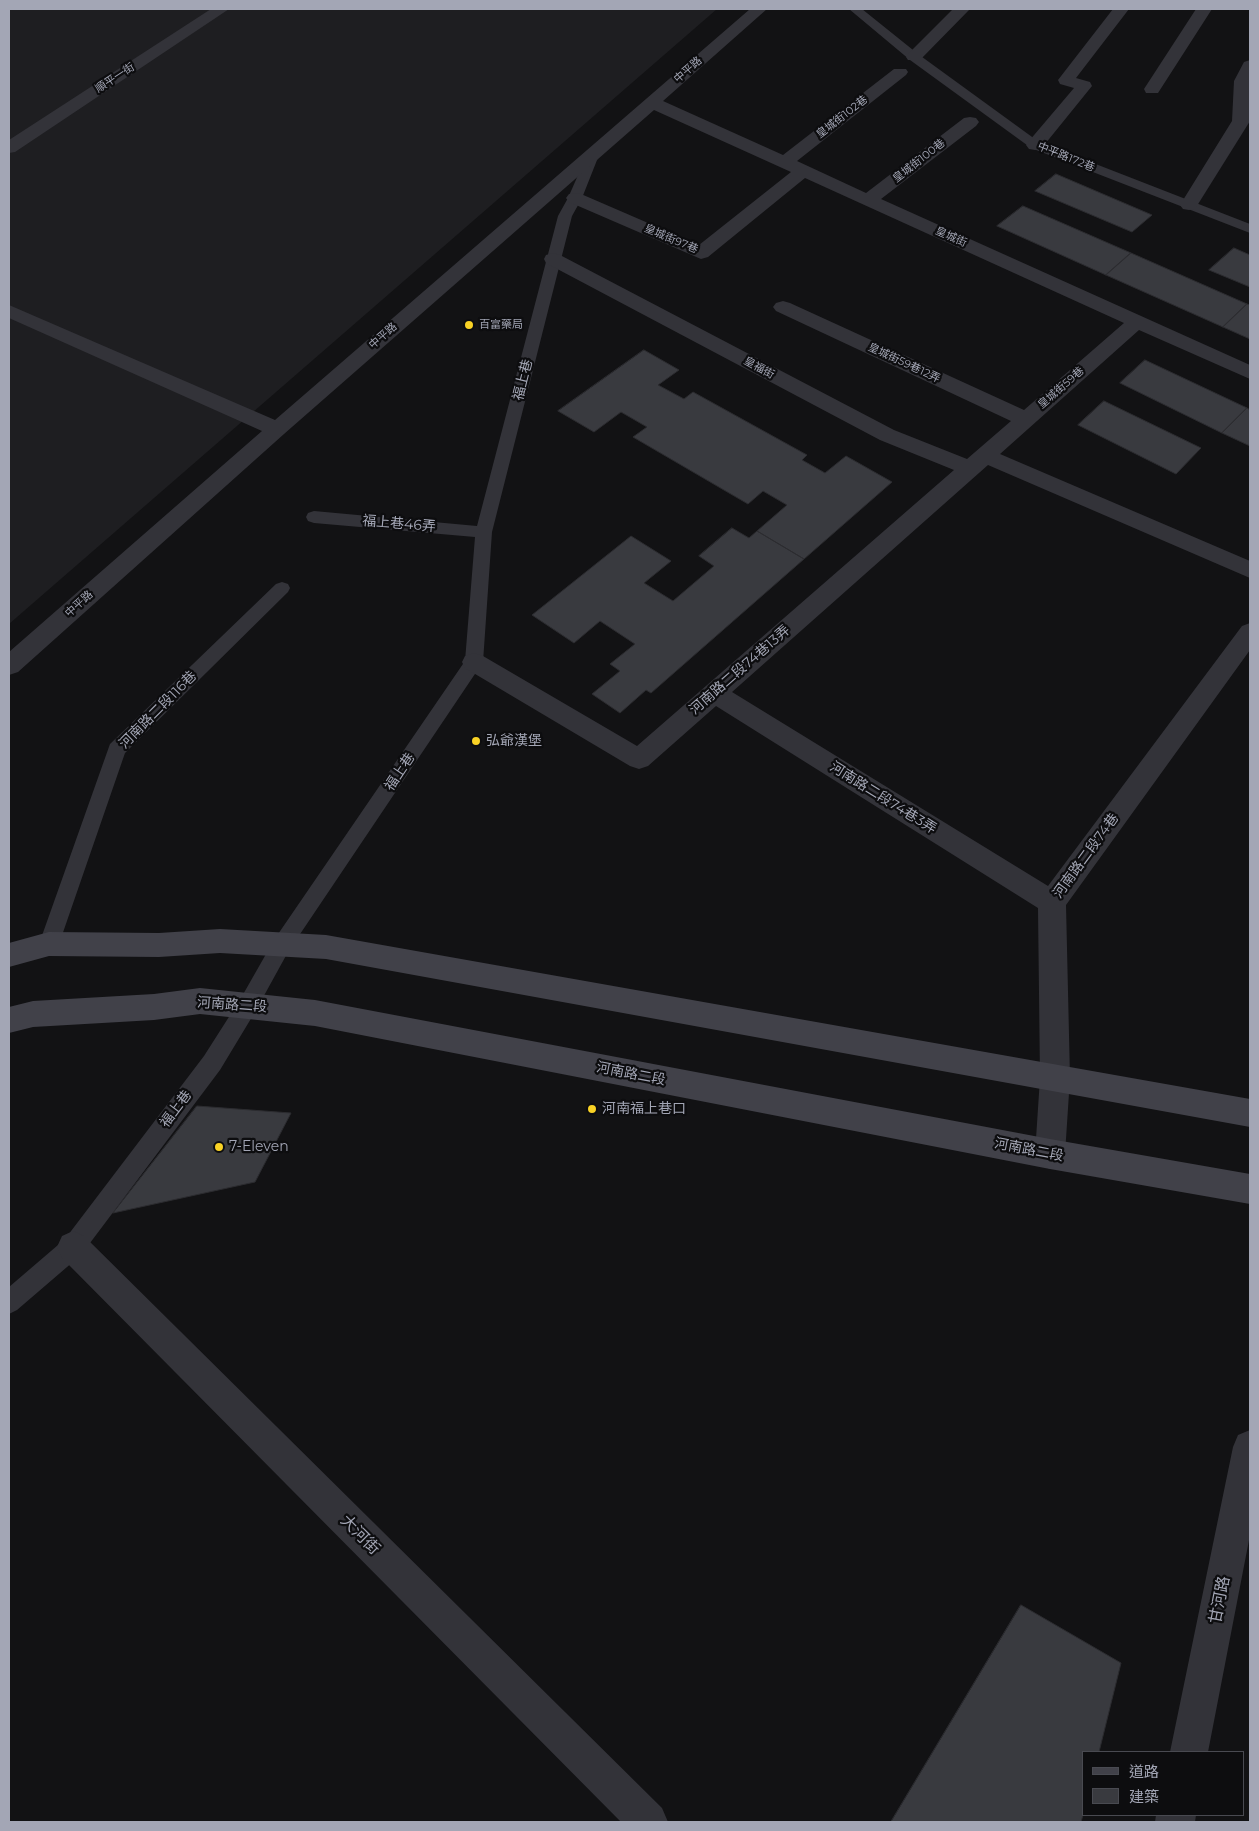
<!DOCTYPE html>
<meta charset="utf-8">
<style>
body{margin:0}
#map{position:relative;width:1259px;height:1831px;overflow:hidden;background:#121214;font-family:Montserrat,"Noto Sans TC",sans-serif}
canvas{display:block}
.frame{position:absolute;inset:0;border:10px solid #a3a6b5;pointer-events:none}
.legend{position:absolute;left:1082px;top:1751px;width:162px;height:65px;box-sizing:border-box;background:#0d0d0f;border:1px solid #494a51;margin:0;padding:6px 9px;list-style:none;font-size:15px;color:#a3a6b5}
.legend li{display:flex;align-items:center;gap:10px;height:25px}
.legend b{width:25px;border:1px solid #494a51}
</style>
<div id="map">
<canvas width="1259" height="1831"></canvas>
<div class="frame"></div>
<ul class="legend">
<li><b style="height:6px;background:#414149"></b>道路</li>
<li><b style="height:14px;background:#393a3f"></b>建築</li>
</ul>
</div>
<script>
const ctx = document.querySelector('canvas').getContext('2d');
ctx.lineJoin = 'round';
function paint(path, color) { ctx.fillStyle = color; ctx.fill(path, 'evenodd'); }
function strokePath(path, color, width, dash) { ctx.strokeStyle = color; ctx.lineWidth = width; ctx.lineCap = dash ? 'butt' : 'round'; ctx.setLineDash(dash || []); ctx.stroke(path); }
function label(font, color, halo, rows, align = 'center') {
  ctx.font = font + ' Montserrat,"Noto Sans TC",sans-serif'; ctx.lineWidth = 4.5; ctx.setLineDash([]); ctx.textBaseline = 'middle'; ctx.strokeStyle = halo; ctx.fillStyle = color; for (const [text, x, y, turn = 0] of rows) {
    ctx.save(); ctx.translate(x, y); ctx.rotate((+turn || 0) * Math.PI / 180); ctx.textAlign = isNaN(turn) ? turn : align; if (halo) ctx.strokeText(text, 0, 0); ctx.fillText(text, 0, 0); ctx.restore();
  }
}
const built = new Path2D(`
 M9 9H717L9 624Z`);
const building = new Path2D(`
 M1056 174 1152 215 1132 232 1035 191Z
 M1023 206 1131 253 1106 275 997 226Z
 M1234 248 1250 255V287L1209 270Z
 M1131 253 1247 304 1223 327 1106 275Z
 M1247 304 1250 305V339L1223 327Z
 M644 350 679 370 658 385 684 399 693 392 807 455 802 460 825 473 846 456 892 482 804 559 757 531 787 505 763 491 748 504 633 437 647 427 621 412 594 432 558 411Z
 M1145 360 1247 408 1222 433 1120 383Z
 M1104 401 1201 448 1176 474 1078 425Z
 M1247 408 1250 410V446L1222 433Z
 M732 528 749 538 757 531 804 559 651 693 646 690 620 713 592 694 620 671 610 664 635 644 600 621 574 643 532 615 631 536 671 561 644 583 673 601 714 566 699 556Z
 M197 1106 291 1113 255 1182 113 1213Z
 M1021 1605 1121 1663 1099 1752H1083V1815L1081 1822H891Z`);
const lane = new Path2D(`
 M849 9H862L918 54 1039 142 1250 224V233L1031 148 910 60Z
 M595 146 601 150 582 198 572 216 492 532 483 662 288 952 255 1012 220 1070 81 1255 17 1310 9 1314V1287L65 1239 204 1056 241 998 274 940 465 661 475 537 314 523 308 521 306 517 308 513 314 511 477 526 558 216 568 198 589 150Z
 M282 582 288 584 290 588 288 592 125 753 59 944 56 950 49 953 42 950 39 944 110 744 276 584Z`);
const street = new Path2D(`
 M211 9H229L15 152 9 153V140Z
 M750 9H767L663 101 783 155 894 69H906L908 72 906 75 797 161 866 193 964 118 970 117 976 118 979 122 976 126 881 199 1250 365V379L1139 330 1000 454 1250 561V578L988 465 732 692 1048 886 1242 626 1250 623V650L1066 905 1070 1078 1065 1154 1061 1164 1050 1169 1039 1164 1035 1154 1040 1078 1038 908 716 706 648 766 639 769 630 766 465 668 462 662 465 656 474 653 483 656 637 746 954 470 880 440 546 263 544 259 546 255 553 253 560 255 894 430 967 459 1011 421 776 311 773 307 776 303 783 301 790 303 1024 410 1124 323 805 178 708 257 701 259 569 202 566 198 569 194 575 193 581 194 699 245 791 172 654 110 284 434 18 672 9 675V652L262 431 9 318V305L275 420Z
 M953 9H970L920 60H908L906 57 908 54Z
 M1113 9H1129L1076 78 1090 82 1092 86 1041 149 1035 150 1029 149 1026 145 1029 141 1074 88 1060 84 1058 80Z
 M1196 9H1212L1158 93H1146L1144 89Z
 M1250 60V121L1195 209 1189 210 1183 209 1180 205 1232 121 1234 81 1244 62Z
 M73 1231 84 1236 662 1808 668 1822H621L62 1258 57 1247 62 1236Z
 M1250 1430V1535L1208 1752H1170L1233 1447 1238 1435Z
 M1156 1815H1196L1195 1822H1155Z`);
const secondary = new Path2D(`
 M220 929 326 935 1250 1099V1127L326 959 220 953 159 957 49 956 9 967V943L49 932 159 933Z
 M200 988 315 1000 1050 1139 1250 1174V1204L1050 1169 315 1026 200 1014 154 1020 33 1027 9 1033V1007L33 1001 154 994Z`);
const markers = [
 [469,325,5,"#f9d225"],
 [476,741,5,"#f9d225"],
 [592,1109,5,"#f9d225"],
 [219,1147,5,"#f9d225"]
];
const farStreetnames = [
 ["中平路",688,70,-41],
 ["順平一街",115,78,-33],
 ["皇城街102巷",842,117,-38],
 ["中平路172巷",1066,157,22],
 ["皇城街100巷",919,161,-38],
 ["皇城街",951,237,24],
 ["皇城街97巷",671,239,23],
 ["中平路",383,336,-41],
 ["皇城街59巷12弄",904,363,25],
 ["皇福街",759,368,28],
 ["皇城街59巷",1061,388,-41],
 ["中平路",79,604,-42]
];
const farPoinames = [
 ["百富藥局",479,325]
];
const streetNames = [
 ["福上巷",523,380,-76],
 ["福上巷46弄",399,524,5],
 ["河南路二段74巷13弄",740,670,-41],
 ["河南路二段116巷",158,710,-45],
 ["福上巷",400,772,-56],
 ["河南路二段74巷3弄",883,798,32],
 ["河南路二段74巷",1086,856,-54],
 ["河南路二段",232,1005,4],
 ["河南路二段",631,1074,11],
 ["福上巷",176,1109,-53],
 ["河南路二段",1029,1150,11]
];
const poiNames = [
 ["弘爺漢堡",486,741],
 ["河南福上巷口",602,1109],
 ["7-Eleven",229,1147]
];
const nearStreetnames = [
 ["大河街",360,1535,45],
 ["甘河路",1220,1600,-79]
];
paint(built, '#1e1e21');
paint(building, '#393a3f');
strokePath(building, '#2c2c30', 1);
paint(lane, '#333339');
paint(street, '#333339');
paint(secondary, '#414149');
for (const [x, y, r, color] of markers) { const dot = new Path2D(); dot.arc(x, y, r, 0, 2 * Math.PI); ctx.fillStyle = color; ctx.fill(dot); strokePath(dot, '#0d0d0f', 2); }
label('11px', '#a3a6b5', '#0d0d0f', farStreetnames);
label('11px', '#a3a6b5', '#0d0d0f', farPoinames, 'left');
label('14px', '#a3a6b5', '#0d0d0f', streetNames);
label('14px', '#a3a6b5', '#0d0d0f', poiNames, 'left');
label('16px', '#a3a6b5', '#0d0d0f', nearStreetnames);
</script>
